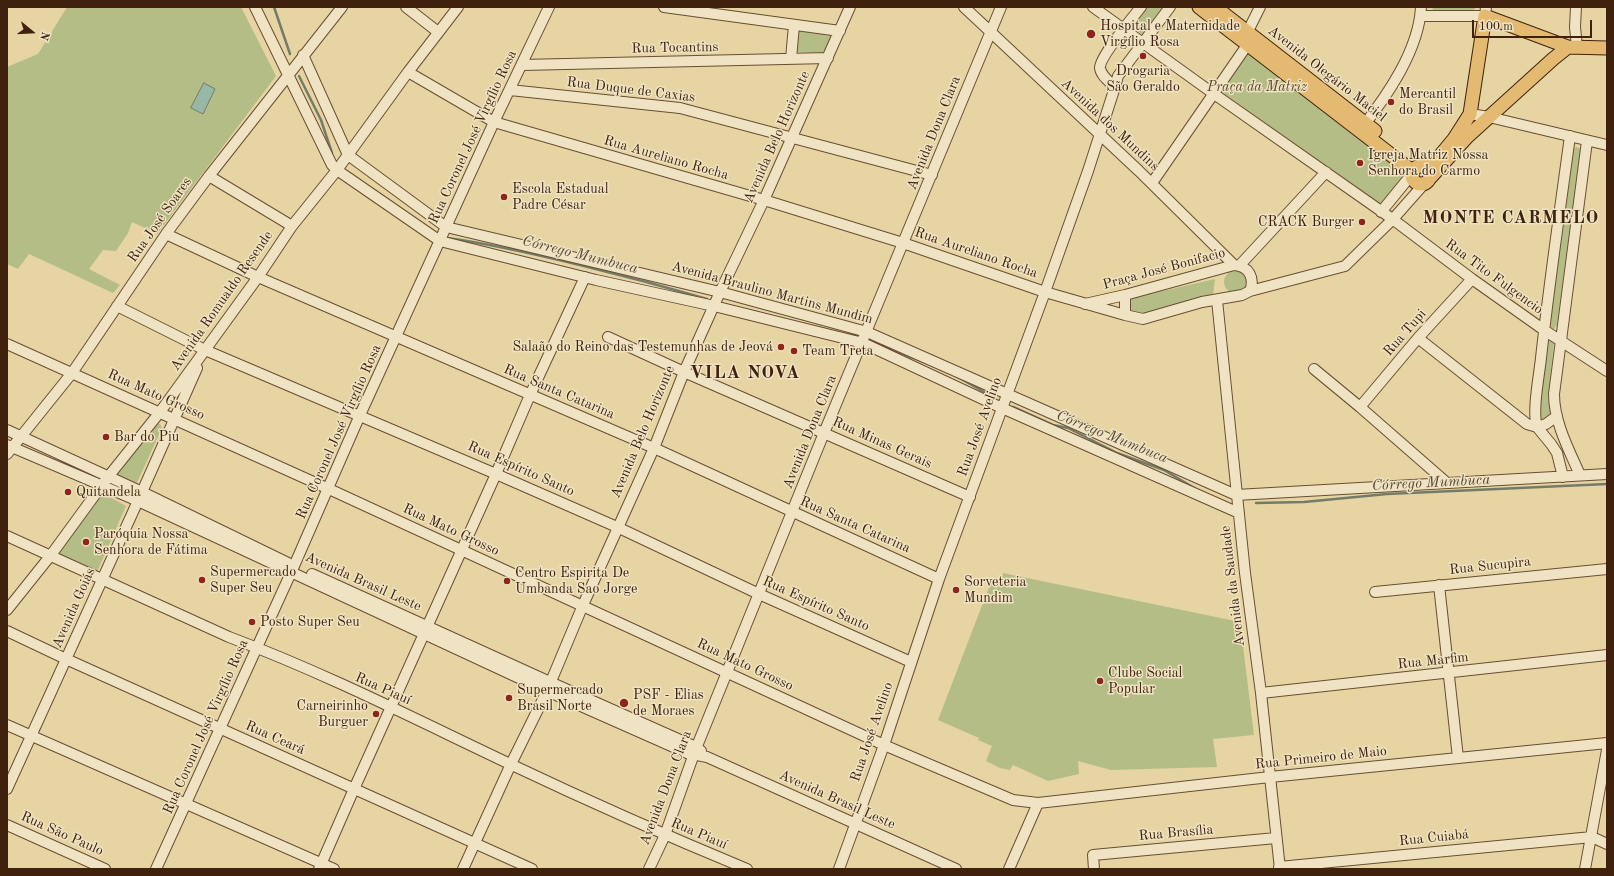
<!DOCTYPE html>
<meta charset="utf-8">
<style>
body{margin:0}
#map{position:relative;width:1614px;height:876px;overflow:hidden;background:#e7d4a3;font-family:"Old Standard TT",serif}
canvas{display:block}
.frame{position:absolute;inset:0;border:8px solid #3f210d;pointer-events:none}
.north{position:absolute;left:12px;top:12px;width:40px;height:40px;-webkit-text-stroke:3px #efe3c3;paint-order:stroke;rotate:108deg;font-size:11px;font-weight:700;line-height:16px;text-align:center;color:#3f210d}
.north::after{content:'';display:block;margin:auto;width:14px;height:18px;background:#3f210d;clip-path:polygon(50% 0,100% 100%,50% 72%,0 100%)}
.scale{position:absolute;left:1472px;top:20px;width:120px;height:18px;box-sizing:border-box;border:2px solid #3f210d;border-top:0;padding-left:5px;font-size:12px;line-height:14px;white-space:nowrap;color:#3f210d;-webkit-text-stroke:3px #efe3c3;paint-order:stroke}
</style>
<div id="map">
<canvas width="1614" height="876"></canvas>
<div class="frame"></div>
<div class="north">N</div>
<div class="scale">100 m</div>
</div>
<script>
const ctx = document.querySelector('canvas').getContext('2d');
ctx.lineJoin = 'round';
function paint(path, color) { ctx.fillStyle = color; ctx.fill(path, 'evenodd'); }
function strokePath(path, color, width, dash) { ctx.strokeStyle = color; ctx.lineWidth = width; ctx.lineCap = dash ? 'butt' : 'round'; ctx.setLineDash(dash || []); ctx.stroke(path); }
function label(font, color, halo, rows, align = 'center') {
  ctx.font = font + ' "Old Standard TT",serif'; ctx.lineWidth = 3; ctx.setLineDash([]); ctx.textBaseline = 'middle'; ctx.strokeStyle = halo; ctx.fillStyle = color; for (const [text, x, y, turn = 0] of rows) {
    ctx.save(); ctx.translate(x, y); ctx.rotate((+turn || 0) * Math.PI / 180); ctx.textAlign = isNaN(turn) ? turn : align; if (halo) ctx.strokeText(text, 0, 0); ctx.fillText(text, 0, 0); ctx.restore();
  }
}
const green = new Path2D(`
 M67 7H241L276 76 157 234 132 222 128 233 116 251 103 250 89 269 120 285 113 293 29 254 18 269 7 264V67L38 54Z
 M1144 7H1168L1146 37 1129 25Z
 M1432 7H1477L1469 14 1443 12 1433 10Z
 M797 31 833 34 826 53 795 52Z
 M1248 49 1406 174 1382 205 1376 204 1221 92 1222 88Z
 M1577 147 1581 149 1557 325 1554 329 1551 328 1550 323 1574 148Z
 M1224 282a11 11 0 1 1 22 0a11 11 0 1 1-22 0Z
 M1215 279 1213 295 1144 313 1128 310V299Z
 M1551 341 1554 342 1548 399 1551 413 1543 422 1540 418 1539 408 1547 342Z
 M156 423 160 424 162 428 135 487 113 477Z
 M101 492 126 506 97 572 56 555Z
 M1003 573 1240 622 1254 735 1213 739 1217 767 1111 770 1078 761 1079 774 1048 781 1013 765 1010 770 1000 768 986 761 992 746 978 740 979 738 938 720 991 582 1002 577Z`);
const water = new Path2D(`
 M204 83 215 89 203 114 191 108Z`);
const stream = new Path2D(`
 M274 7 290 54
 M299 76 321 120 332 153
 M447 238C493 244 539 255 584 266 625 276 666 287 707 299
 M867 340 924 362
 M956 376 986 393
 M1013 407 1053 425 1068 428 1117 453 1164 470 1196 489
 M1256 503 1304 502 1387 494 1607 484`);
const minor = new Path2D(`
 M255 7 332 165 337 170 440 241 596 280 714 306 863 343 1002 408 1239 513
 M406 7 438 32
 M664 7 840 31
 M964 7 1139 171 1234 265
 M1093 7 1214 94 1391 218 1472 279 1544 330 1607 371
 M1576 7 1575 27 1577 47
 M1421 16H1485L1486 7
 M1247 33 1260 7
 M303 55 348 155 446 227 720 292 867 332 1236 495 1607 474
 M791 59 794 25
 M522 65 828 58
 M408 72 494 122 764 200 903 243 1045 292 1125 315 1143 319 1202 302 1242 295 1250 291C1255 278 1249 266 1234 265L1125 295 1085 304
 M1115 87 1118 76 1170 7
 M510 90 680 108 932 175
 M1470 114 1489 117 1607 145
 M1361 129C1387 96 1419 50 1421 7
 M209 176 292 226
 M1152 183 1252 38
 M1381 212 1412 174
 M166 234 258 277 654 448 939 579
 M1239 266 1326 172
 M1250 291 1345 266 1393 219 1424 184
 M1217 300 1245 573 1261 693 1280 869
 M117 306 205 350 496 474 617 527 759 594 911 662
 M1125 315V295
 M608 337 684 372 970 497
 M1418 338 1527 424 1537 427 1551 444 1557 453 1563 477
 M7 344 329 489 884 745 1013 800 1038 803 1270 777 1607 743
 M1314 369 1360 407 1447 483
 M1360 407 1418 338 1472 279
 M1537 427C1532 411 1539 377 1541 358 1549 284 1560 210 1570 136
 M1537 427 1546 424 1557 416
 M7 430 142 492 288 563
 M7 445 138 501 547 691 687 753 707 757 956 869
 M7 454 72 373 166 234 209 176 342 7
 M1580 475C1569 450 1554 422 1554 394L1587 141
 M7 536 229 637C325 673 417 720 510 764 588 801 667 836 747 869
 M312 574 550 682 696 747 701 751
 M1439 585 1458 758
 M1375 592 1607 569
 M7 610 51 555 108 477 160 412 258 277 292 226 337 170 408 72 458 7
 M7 631 66 659 532 869
 M1261 693 1607 655
 M7 725 334 869
 M7 789 142 492 197 368
 M7 825 105 869
 M1279 867 1592 837 1607 844
 M156 869 294 566 360 415 494 122 549 7
 M319 869 354 789 496 474 530 395 585 277
 M463 869 511 764 547 691 583 605 654 448 684 372 720 292 764 200 850 7
 M649 869 665 835 695 751 824 433 1001 7
 M839 869 884 745 939 579 1045 292 1088 171 1115 87C1110 82 1101 76 1100 68 1099 58 1133 17 1141 7
 M1009 869 1038 803
 M1094 869 1093 855 1276 838
 M1585 869 1607 750`);
const major = new Path2D(`
 M1199 7 1412 171
 M1215 7 1375 131
 M1412 175a9 9 0 1 1 18 0a9 9 0 1 1-18 0Z
 M1427 167 1435 162 1454 139 1470 114 1485 16 1568 47 1607 48
 M1430 178 1467 137 1553 59 1568 47`);
const markers = [
 [1091,34,5,"#8f2418"],
 [1143,56,4,"#8f2418"],
 [1391,102,4,"#8f2418"],
 [1360,163,4,"#8f2418"],
 [504,197,4,"#8f2418"],
 [1362,222,4,"#8f2418"],
 [781,347,4,"#8f2418"],
 [794,351,4,"#8f2418"],
 [106,437,4,"#8f2418"],
 [68,492,4,"#8f2418"],
 [86,542,4,"#8f2418"],
 [202,580,4,"#8f2418"],
 [507,581,4,"#8f2418"],
 [956,590,4,"#8f2418"],
 [252,622,4,"#8f2418"],
 [1100,681,4,"#8f2418"],
 [509,698,4,"#8f2418"],
 [624,703,5,"#8f2418"],
 [376,714,4,"#8f2418"]
];
const poiNames = [
 ["Hospital e Maternidade",1100,26],
 ["Virgílio Rosa",1100,42],
 ["Drogaria",1143,71,"center"],
 ["São Geraldo",1143,87,"center"],
 ["Mercantil",1399,94],
 ["do Brasil",1399,110],
 ["Igreja Matriz Nossa",1368,155],
 ["Senhora do Carmo",1368,171],
 ["Escola Estadual",512,189],
 ["Padre César",512,205],
 ["CRACK Burger",1354,222,"right"],
 ["Salaão do Reino das Testemunhas de Jeová",773,347,"right"],
 ["Team Treta",802,351],
 ["Bar do Piu",114,437],
 ["Quitandela",76,492],
 ["Paróquia Nossa",94,534],
 ["Senhora de Fátima",94,550],
 ["Supermercado",210,572],
 ["Super Seu",210,588],
 ["Centro Espirita De",515,573],
 ["Umbanda Sao Jorge",515,589],
 ["Sorveteria",964,582],
 ["Mundim",964,598],
 ["Posto Super Seu",260,622],
 ["Clube Social",1108,673],
 ["Popular",1108,689],
 ["Supermercado",517,690],
 ["Brasil Norte",517,706],
 ["PSF - Elias",633,695],
 ["de Moraes",633,711],
 ["Carneirinho",368,706,"right"],
 ["Burguer",368,722,"right"]
];
const streetNames = [
 ["Rua Tocantins",675,48,-1],
 ["Avenida Olegário Maciel",1327,74,38],
 ["Rua Duque de Caxias",631,90,7],
 ["Avenida dos Mundins",1110,125,43],
 ["Avenida Dona Clara",934,133,-68],
 ["Rua Coronel José Virgílio Rosa",473,137,-65],
 ["Avenida Belo Horizonte",777,137,-66],
 ["Rua Aureliano Rocha",666,158,16],
 ["Rua José Soares",160,220,-55],
 ["Rua Aureliano Rocha",976,253,19],
 ["Praça José Bonifacio",1164,269,-15],
 ["Rua Tito Fulgencio",1494,277,36],
 ["Avenida Braulino Martins Mundim",772,293,15],
 ["Avenida Romualdo Resende",222,301,-55],
 ["Rua Tupi",1405,333,-49],
 ["Rua Santa Catarina",559,392,23],
 ["Rua Mato Grosso",156,395,24],
 ["Rua José Avelino",980,427,-70],
 ["Rua Coronel José Virgílio Rosa",339,432,-66],
 ["Avenida Belo Horizonte",643,432,-67],
 ["Avenida Dona Clara",810,432,-68],
 ["Rua Minas Gerais",882,443,24],
 ["Rua Espírito Santo",521,469,24],
 ["Rua Santa Catarina",855,525,24],
 ["Rua Mato Grosso",451,530,25],
 ["Rua Sucupira",1490,566,-6],
 ["Avenida Brasil Leste",363,582,24],
 ["Avenida da Saudade",1233,586,-97],
 ["Rua Espírito Santo",816,604,24],
 ["Avenida Goiás",74,608,-66],
 ["Rua Marfim",1433,661,-6],
 ["Rua Mato Grosso",745,665,25],
 ["Rua Piauí",383,689,24],
 ["Rua Coronel José Virgílio Rosa",206,727,-66],
 ["Rua José Avelino",872,732,-71],
 ["Rua Ceará",275,738,24],
 ["Rua Primeiro de Maio",1321,758,-6],
 ["Avenida Dona Clara",666,788,-69],
 ["Avenida Brasil Leste",837,800,24],
 ["Rua Brasília",1176,833,-5],
 ["Rua São Paulo",62,834,24],
 ["Rua Piauí",699,834,23],
 ["Rua Cuiabá",1434,838,-6]
];
const parkNames = [
 ["Praça da Matriz",1257,87]
];
const waterNames = [
 ["Córrego Mumbuca",580,255,14],
 ["Córrego Mumbuca",1112,437,22],
 ["Córrego Mumbuca",1431,483,-3]
];
const districtNames = [
 ["MONTE CARMELO",1511,218],
 ["VILA NOVA",745,373]
];
paint(green, '#b4bd86');
paint(water, '#97b8a7');
strokePath(water, '#747c69', 1);
strokePath(stream, '#747c69', 2.5);
strokePath(minor, '#694e32', 12);
strokePath(major, '#3f210d', 15);
strokePath(minor, '#efe3c3', 10);
strokePath(major, '#e4ba72', 13);
for (const [x, y, r, color] of markers) { const dot = new Path2D(); dot.arc(x, y, r, 0, 2 * Math.PI); ctx.fillStyle = color; ctx.fill(dot); strokePath(dot, '#efe3c3', 1.5); }
label('14px', '#3f210d', '#efe3c3', poiNames, 'left');
label('14px', '#3f210d', '#efe3c3', streetNames);
label('italic 14px', '#5c482b', '#efe3c3', parkNames);
label('italic 15px', '#554734', '#efe3c3', waterNames);
ctx.letterSpacing = '1px';
label('bold 18px', '#3f210d', '#efe3c3', districtNames);
ctx.letterSpacing = '0px';
</script>
